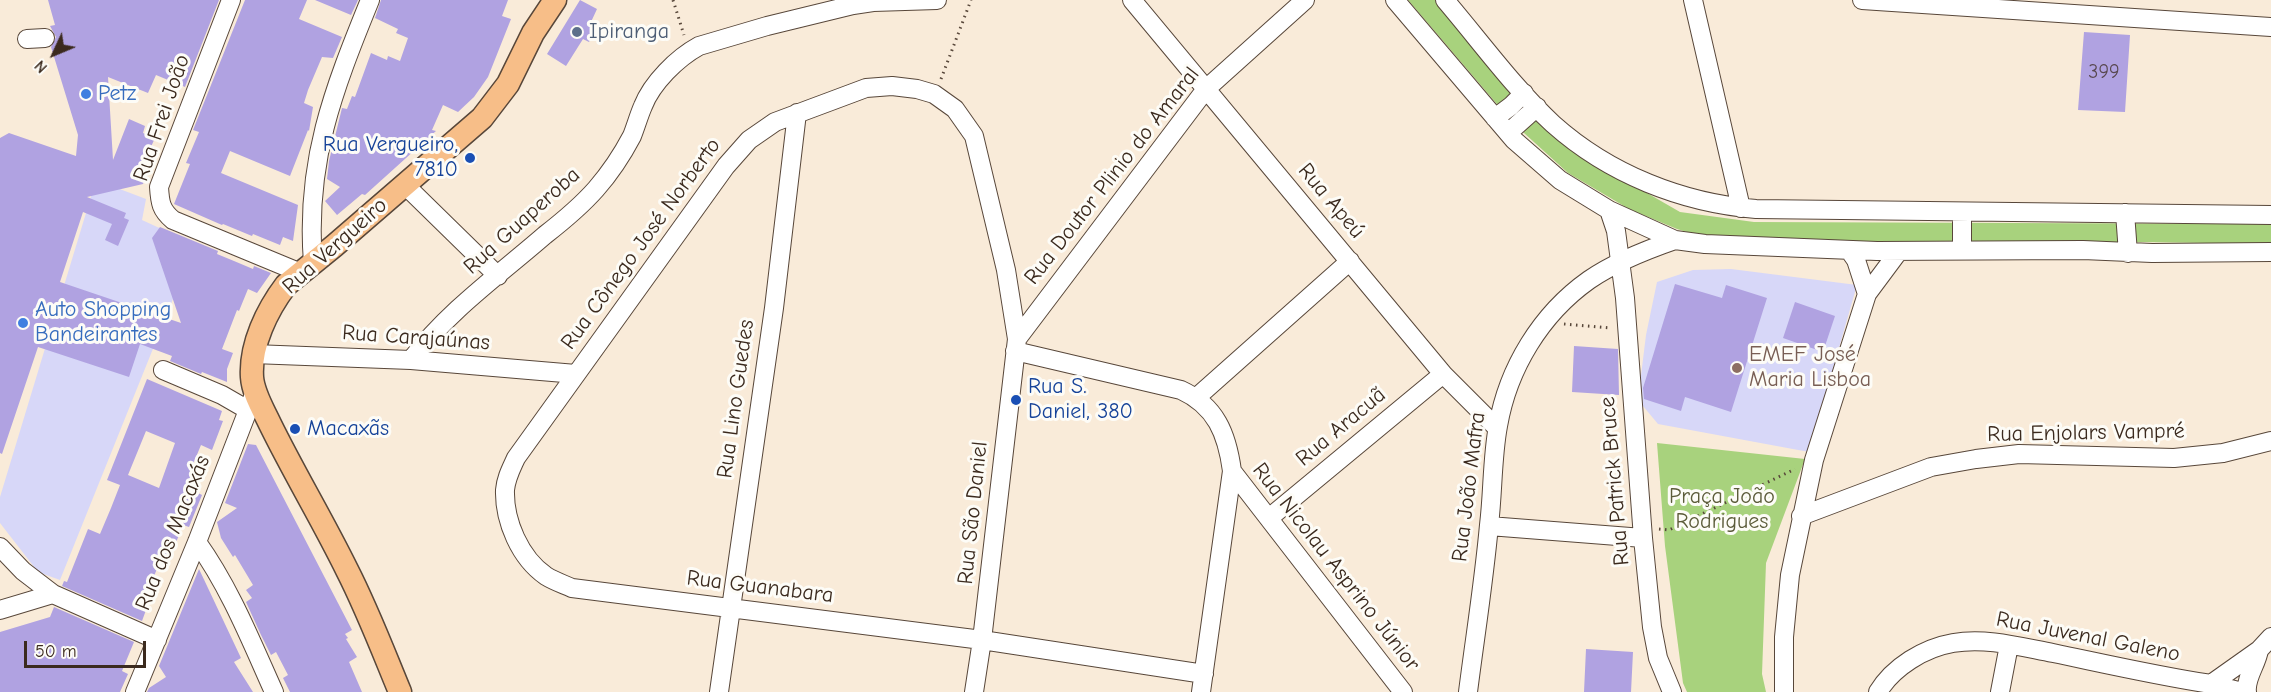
<!DOCTYPE html>
<meta charset="utf-8">
<style>
body{margin:0}
#map{position:relative;width:2271px;height:692px;overflow:hidden;background:#f9ebd9;font-family:"Comic Neue",sans-serif}
canvas{display:block}
.north{position:absolute;left:24px;top:24px;width:60px;height:60px;-webkit-text-stroke:4px #fdfcf7;paint-order:stroke;rotate:226deg;font-size:16px;font-weight:700;line-height:24px;text-align:center;color:#3b2a1e}
.north::after{content:'';display:block;margin:auto;width:21px;height:27px;background:#3b2a1e;clip-path:polygon(50% 0,100% 100%,50% 72%,0 100%)}
.scale{position:absolute;left:24px;top:641px;width:122px;height:27px;box-sizing:border-box;border:3px solid #3b2a1e;border-top:0;padding-left:8px;font-size:18px;line-height:21px;white-space:nowrap;color:#3b2a1e;-webkit-text-stroke:4px #fdfcf7;paint-order:stroke}
</style>
<div id="map">
<canvas width="2271" height="692"></canvas>
<div class="north">N</div>
<div class="scale">50 m</div>
</div>
<script>
const ctx = document.querySelector('canvas').getContext('2d');
ctx.lineJoin = 'round';
function paint(path, color) { ctx.fillStyle = color; ctx.fill(path, 'evenodd'); }
function strokePath(path, color, width, dash) { ctx.strokeStyle = color; ctx.lineWidth = width; ctx.lineCap = dash ? 'butt' : 'round'; ctx.setLineDash(dash || []); ctx.stroke(path); }
function label(font, color, halo, rows, align = 'center') {
  ctx.font = font + ' "Comic Neue",sans-serif'; ctx.lineWidth = 6; ctx.setLineDash([]); ctx.textBaseline = 'middle'; ctx.strokeStyle = halo; ctx.fillStyle = color; for (const [text, x, y, turn = 0] of rows) {
    ctx.save(); ctx.translate(x, y); ctx.rotate((+turn || 0) * Math.PI / 180); ctx.textAlign = isNaN(turn) ? turn : align; if (halo) ctx.strokeText(text, 0, 0); ctx.fillText(text, 0, 0); ctx.restore();
  }
}
const built = new Path2D(`
 M96 180 146 199 142 220 179 237 175 294 60 580 38 572 0 523V497Z
 M1731 269 1857 285 1809 452 1658 424 1638 400 1646 335 1657 282 1693 270Z`);
const green = new Path2D(`
 M1408 0H1435L1529 110 1581 155 1680 212 1754 222 2271 224V244L2142 242 1879 245 1717 241 1677 229 1629 209 1568 173 1513 123Z
 M1657 443 1805 459 1766 563 1762 674 1766 692H1687L1683 683 1665 546Z`);
const building = new Path2D(`
 M48 0H219L185 87 156 75 148 93 108 77 113 160 129 119 145 126 143 133 155 138 150 149 156 152 143 184 87 197 126 213 124 218 129 220 118 246 105 240 112 224 83 212 60 282 181 323 152 238 160 227 218 251 217 254 234 261 253 269 254 266 271 273 257 293 248 289 239 311 237 310 222 349 233 353 227 369V382L202 372 201 374 170 361 172 356 140 344 129 377 38 347 2 454 0 453V138L9 133 76 156 78 135 51 47 56 37 50 26 55 25Z
 M245 0H307L299 19 342 37 333 58 322 57 308 90 304 103 313 107 309 131 308 130 290 176 230 151 221 173 298 205 293 241 283 237 280 245 253 234 252 236 223 224 222 225 174 204 190 164 186 163 199 132 193 130Z
 M315 0H358L351 15Z
 M381 0H508L502 16 511 19 488 77 474 97 458 112 443 105 432 130 436 131 365 195 362 194 337 215 325 201 340 187 327 179 329 161 342 108 347 109 352 96 355 97 371 53 387 60 388 56 400 61 408 38 396 33 398 29 375 18Z
 M580 0 597 9 591 22 597 26 589 42 583 39 566 66 547 54Z
 M2084 32 2130 35 2125 112 2078 110Z
 M1675 284 1722 298 1726 285 1767 298 1731 412 1685 397 1681 411 1644 399 1643 388Z
 M1795 302 1835 316 1823 352 1783 338Z
 M1574 346 1618 349 1619 395 1572 392Z
 M147 379 222 411 219 420 223 421 212 450 201 445 189 474 200 478 194 491 202 495 189 527 183 525 171 555 168 554 164 563 160 561 149 589 153 591 142 621 62 586 64 581 67 582 88 529 100 534 111 508 120 485 107 480ZM146 431 175 443 159 488 128 475Z
 M248 444 256 445 352 630 345 634 348 638 346 639 357 657 349 662 362 692H290L283 678 288 675 276 652 271 655 261 635 246 602 252 598 246 590 253 585 235 555 233 557 221 538 217 522 237 508 225 503Z
 M199 569 241 658 234 662 253 692H147L149 688 166 677 159 666Z
 M54 607 134 642 122 671 128 674 120 692H0V632L50 617Z
 M1586 649 1633 652 1631 692H1584Z`);
const path = new Path2D(`
 M673 0 684 35
 M941 79 971 0
 M1564 324 1611 328
 M1659 529 1669 530 1795 469`);
const minor = new Path2D(`
 M231 0 159 187C160 203 161 210 173 220L301 273
 M1132 0 1443 374 1497 428
 M1395 0 1514 140 1560 180 1609 210 1675 240 1705 244 1877 251 2083 250 2152 253 2271 252
 M1445 0C1480 41 1514 88 1553 124 1609 174 1682 203 1756 209L2271 215
 M1693 0 1741 208
 M1862 0 2271 27
 M27 39 45 38
 M1495 118 1511 106 1524 93
 M1508 133 1537 107
 M405 185 498 276
 M1609 210 1616 231 1625 298 1643 538 1652 627 1658 658 1672 692
 M2125 213 2128 253
 M1849 250 1856 260 1867 294
 M1962 250V213
 M313 263C305 162 333 91 370 0
 M1017 339 1206 89 1305 0
 M1015 351 1181 390C1216 406 1227 434 1232 471L1201 692
 M253 354 411 360 576 374
 M411 360C448 311 499 275 545 235 563 221 581 206 596 189 610 173 622 155 632 136 636 126 639 115 643 106 652 83 677 58 699 46L767 26 853 5 873 2 937 0
 M163 370 222 395 248 410
 M1197 397 1350 261
 M1232 471 1403 692
 M1801 516 1931 467 1976 459 2019 454 2174 458 2223 453 2271 441
 M1269 518 1443 374
 M1489 526 1643 538
 M197 542C230 588 251 641 274 692
 M0 547 23 571 53 594 157 640
 M0 610 53 594
 M2211 684 2259 650 2271 637
 M135 692 197 542 255 392
 M719 692 774 308 797 113
 M974 692 982 640 1017 339 1006 270 974 136 955 109 934 94 917 89 892 86 866 88 775 122 749 140 726 166 516 458C511 469 506 478 505 490 504 521 520 558 546 576 554 581 563 584 572 588L982 640 1204 674
 M1468 692C1475 637 1484 581 1489 525 1493 493 1492 458 1498 426 1508 368 1541 314 1589 280 1615 262 1646 250 1675 240
 M1784 692V637L1790 575 1814 460 1867 294 1899 251
 M1878 692C1893 667 1924 648 1953 643 1986 637 2021 647 2053 653 2106 664 2158 676 2211 684L2242 692
 M2000 692 2009 645
 M2247 692C2245 678 2257 664 2259 650`);
const major = new Path2D(`
 M400 692C383 651 367 609 347 570 323 521 294 473 270 424 263 409 253 393 252 377 250 345 267 310 286 285L334 246 482 118 508 84 533 33 555 0`);
const markers = [
 [577,32,6,"#5c6f8a"],
 [86,94,6,"#3f7fe0"],
 [470,158,6,"#1a4fb4"],
 [23,323,6,"#3f7fe0"],
 [1737,368,6,"#8d6e63"],
 [1016,400,6,"#1a4fb4"],
 [295,429,6,"#1a4fb4"]
];
const numberNames = [
 ["399",2104,72]
];
const serviceNames = [
 ["Ipiranga",589,32]
];
const shopNames = [
 ["Petz",98,94],
 ["Auto Shopping",35,310],
 ["Bandeirantes",35,335]
];
const streetNames = [
 ["Rua Frei João",162,118,-71],
 ["Rua Doutor Plinio do Amaral",1112,176,-52],
 ["Rua Apeú",1331,201,50],
 ["Rua Guaperoba",522,221,-42],
 ["Rua Cônego José Norberto",641,244,-54],
 ["Rua Vergueiro",335,246,-42],
 ["Rua Carajaúnas",416,338,4],
 ["Rua Lino Guedes",736,399,-82],
 ["Rua Aracuã",1341,427,-40],
 ["Rua Enjolars Vampré",2086,433,-1],
 ["Rua Patrick Bruce",1615,481,-95],
 ["Rua João Mafra",1469,487,-83],
 ["Rua São Daniel",973,513,-84],
 ["Rua dos Macaxás",173,533,-68],
 ["Rua Nicolau Asprino Júnior",1336,567,52],
 ["Rua Guanabara",760,587,7],
 ["Rua Juvenal Galeno",2088,637,11]
];
const transitNames = [
 ["Rua Vergueiro,",458,145,"right"],
 ["7810",458,170,"right"],
 ["Rua S.",1028,387],
 ["Daniel, 380",1028,412],
 ["Macaxãs",307,429]
];
const educationNames = [
 ["EMEF José",1749,355],
 ["Maria Lisboa",1749,380]
];
const parkNames = [
 ["Praça João",1722,497],
 ["Rodrigues",1722,522]
];
paint(built, '#d7d7f8');
paint(green, '#a8d27d');
paint(building, '#b0a2e1');
strokePath(minor, '#58473a', 20);
strokePath(major, '#58473a', 25);
strokePath(path, '#58473a', 3, [1.5, 4.5]);
strokePath(minor, '#fff', 18);
strokePath(major, '#f7be88', 22);
for (const [x, y, r, color] of markers) { const dot = new Path2D(); dot.arc(x, y, r, 0, 2 * Math.PI); ctx.fillStyle = color; ctx.fill(dot); strokePath(dot, '#fdfcf7', 2); }
label('20px', '#58484f', null, numberNames);
label('22px', '#4e5e75', '#fdfcf7', serviceNames, 'left');
label('22px', '#366cbe', '#fdfcf7', shopNames, 'left');
label('22px', '#3b2a1e', '#fdfcf7', streetNames);
label('22px', '#164399', '#fdfcf7', transitNames, 'left');
label('22px', '#785e54', '#fdfcf7', educationNames, 'left');
label('22px', '#5c5c3a', '#fdfcf7', parkNames);
</script>
